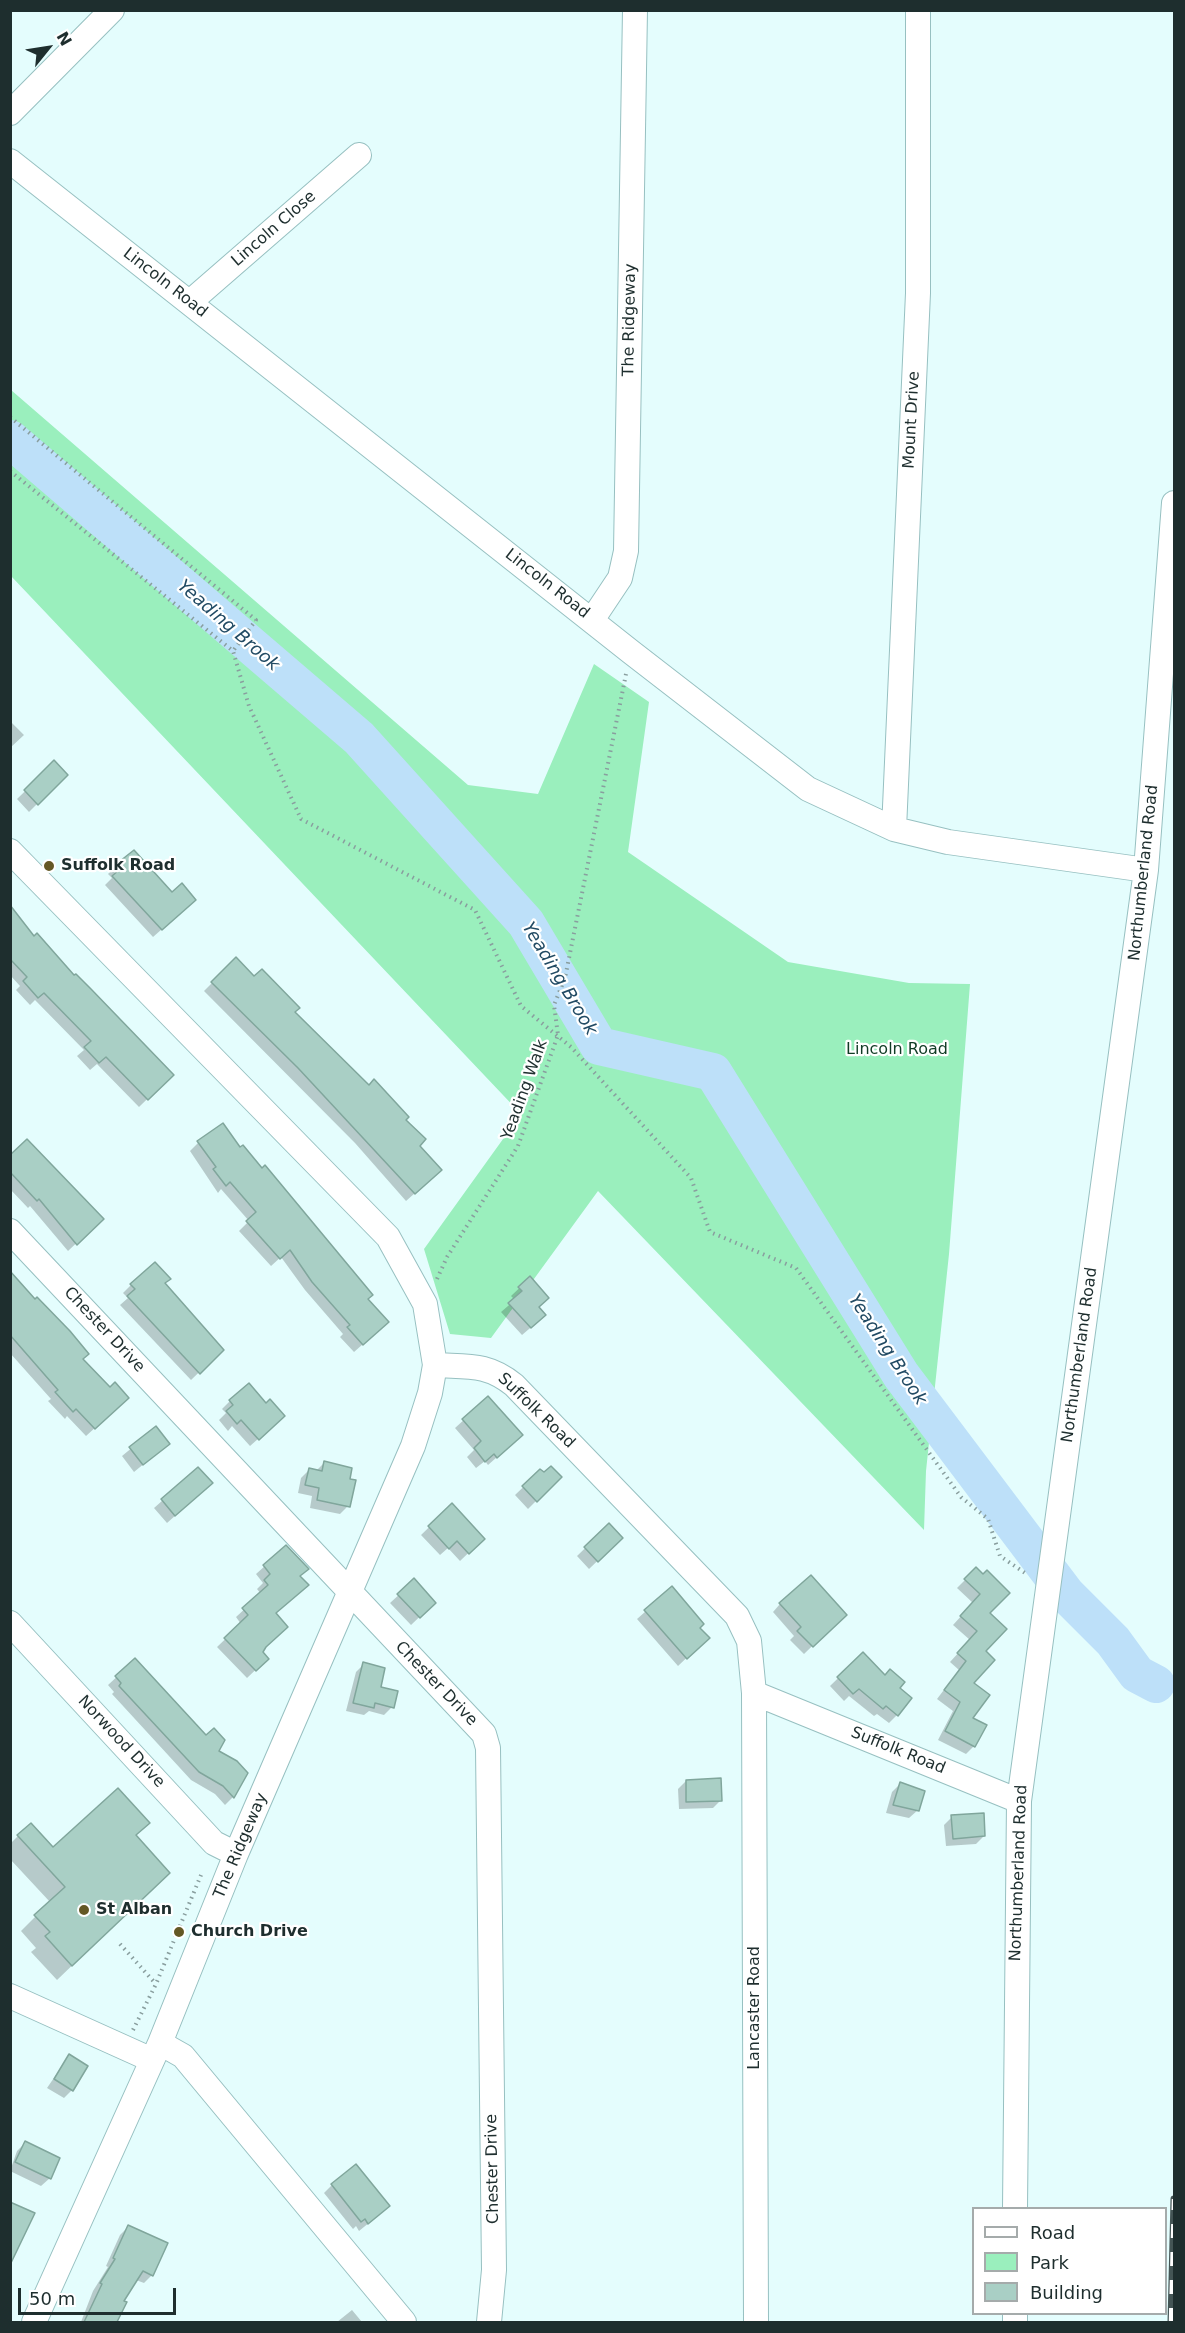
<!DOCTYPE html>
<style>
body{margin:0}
#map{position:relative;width:1185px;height:2333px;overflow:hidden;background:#e4fdfd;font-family:"DejaVu Sans",sans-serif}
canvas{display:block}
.frame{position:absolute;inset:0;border:12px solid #1e2e2e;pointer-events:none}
.legend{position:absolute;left:972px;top:2207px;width:195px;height:108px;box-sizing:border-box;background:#fff;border:2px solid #a5abab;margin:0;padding:8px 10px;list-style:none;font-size:18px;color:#1e2e2e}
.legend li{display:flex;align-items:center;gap:12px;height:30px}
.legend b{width:30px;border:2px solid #a5abab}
.north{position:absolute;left:18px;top:18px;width:60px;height:60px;-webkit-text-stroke:4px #fff;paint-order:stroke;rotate:60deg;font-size:16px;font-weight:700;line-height:24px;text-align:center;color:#1e2e2e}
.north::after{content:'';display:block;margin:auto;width:21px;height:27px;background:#1e2e2e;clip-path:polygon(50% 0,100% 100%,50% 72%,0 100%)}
.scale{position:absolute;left:18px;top:2288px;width:158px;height:27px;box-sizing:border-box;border:3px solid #1e2e2e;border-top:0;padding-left:8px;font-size:18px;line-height:21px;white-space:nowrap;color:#1e2e2e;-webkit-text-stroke:4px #fff;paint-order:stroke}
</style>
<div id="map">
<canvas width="1185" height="2333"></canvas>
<div class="frame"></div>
<ul class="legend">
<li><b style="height:8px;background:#fff"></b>Road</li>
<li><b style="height:16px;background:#9aefbd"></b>Park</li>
<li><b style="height:16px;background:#a9cfc5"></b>Building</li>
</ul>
<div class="north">N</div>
<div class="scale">50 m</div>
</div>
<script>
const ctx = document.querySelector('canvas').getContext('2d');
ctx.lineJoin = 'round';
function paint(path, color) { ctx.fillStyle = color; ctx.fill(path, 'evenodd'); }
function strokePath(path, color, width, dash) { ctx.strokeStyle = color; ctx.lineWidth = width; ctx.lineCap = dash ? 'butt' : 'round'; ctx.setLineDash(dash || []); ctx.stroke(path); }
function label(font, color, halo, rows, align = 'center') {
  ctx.font = font + ' "DejaVu Sans",sans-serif'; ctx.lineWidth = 4.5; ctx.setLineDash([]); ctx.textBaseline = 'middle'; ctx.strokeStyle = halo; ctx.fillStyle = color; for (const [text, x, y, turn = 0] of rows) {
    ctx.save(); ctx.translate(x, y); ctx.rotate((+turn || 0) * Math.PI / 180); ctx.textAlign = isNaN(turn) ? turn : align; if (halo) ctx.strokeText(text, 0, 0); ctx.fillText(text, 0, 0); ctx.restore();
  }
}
const green = new Path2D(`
 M11 390 468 785 538 794 594 664 649 702 628 852 788 962 909 983 970 984 949 1254 926 1471 924 1530 598 1191 491 1338 450 1334 424 1249 521 1114 11 576Z`);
const shadow = new Path2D(`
 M10 721 24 735 10 748Z
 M54 763 66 775 29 812 17 799Z
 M116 866 186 908 153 937 105 885 112 878 108 874Z
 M10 907 34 938 172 1075 139 1107 97 1064 90 1070 77 1056 84 1050 35 1000 30 1005 16 990 20 986 10 975Z
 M236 959 404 1120 432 1178 406 1201 355 1143 204 991Z
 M198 1143 240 1149 367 1299 379 1330 354 1352 340 1337 343 1334 305 1290 281 1257 271 1266 239 1231 249 1221 221 1189 218 1193 190 1151Z
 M10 1157 102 1219 68 1251 30 1206 28 1208 10 1189Z
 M10 1276 119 1406 86 1436 67 1416 65 1419 48 1401 51 1399 10 1353Z
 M530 1278 537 1308 536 1323 522 1335 501 1312 515 1300 511 1296Z
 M163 1284 222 1350 191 1380 120 1305 128 1298 123 1293 131 1285Z
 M488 1398 513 1443 488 1465 485 1461 476 1468 467 1457 474 1450 455 1428Z
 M230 1401 275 1424 250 1446 232 1426 228 1431 219 1420 226 1413 222 1409Z
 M156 1428 168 1444 134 1472 122 1456Z
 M324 1463 348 1506 340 1514 310 1508 312 1496 298 1493 301 1478 309 1470 316 1471Z
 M198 1469 203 1491 167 1523 154 1508Z
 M540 1471 560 1477 528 1509 515 1495Z
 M452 1505 483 1539 460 1561 448 1548 440 1555 421 1535Z
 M609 1525 613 1546 589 1569 577 1556Z
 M286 1547 299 1576 275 1614 261 1652 267 1659 247 1678 217 1647 241 1624 236 1617 261 1594 257 1589 263 1583 256 1574Z
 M976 1569 988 1613 984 1651 972 1683 971 1719 974 1746 966 1754 938 1740 953 1711 937 1699 959 1670 950 1662 970 1640 953 1625 973 1603 957 1588Z
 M414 1581 434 1603 411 1625 390 1603Z
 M672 1588 698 1628 699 1646 678 1666 637 1619Z
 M780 1604 844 1615 804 1654 790 1640 794 1636 773 1612Z
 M863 1654 898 1688 897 1715 889 1723 877 1714 874 1716 849 1696 844 1701 830 1686Z
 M135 1660 217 1752 246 1774 233 1797 225 1805 215 1794 191 1780 112 1694 114 1692 108 1685Z
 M364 1664 392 1707 384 1715 369 1711 364 1715 346 1711 356 1672Z
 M686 1781 721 1800 713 1808 679 1809 678 1789Z
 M900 1784 918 1810 909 1818 886 1813 892 1792Z
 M952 1817 984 1836 976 1844 946 1846 944 1825Z
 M18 1836 53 1849 135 1836 153 1888 57 1980 31 1952 36 1948 21 1931 50 1902 10 1859V1844Z
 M69 2056 72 2090 64 2098 47 2088Z
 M25 2143 50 2178 41 2186 10 2171 17 2151Z
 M332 2185 380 2214 359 2231 356 2226 353 2229 324 2193Z
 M128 2227 152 2275 144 2283 136 2280 122 2302 125 2303 117 2322H81L93 2291 108 2267 106 2266 120 2235Z
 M352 2310 362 2322H337Z`);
const river = new Path2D(`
 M10 439 359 738 526 923 599 1046 713 1072 901 1375 1066 1594 1113 1641 1137 1674 1156 1684`);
const building = new Path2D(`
 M54 760 68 775 38 805 24 790Z
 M134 850 172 892 182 883 196 900 162 930 112 876 119 870 115 865Z
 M10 905 34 936 37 933 74 975 76 974 91 989 174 1075 148 1100 106 1057 99 1063 84 1047 91 1041 44 993 38 998 23 981 27 977 10 959Z
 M236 957 254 976 262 969 300 1008 295 1012 369 1085 374 1079 409 1117 406 1120 426 1139 420 1146 442 1170 415 1194 298 1068 211 982Z
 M223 1123 240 1147 243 1145 262 1168 265 1165 373 1295 368 1299 389 1322 363 1345 347 1327 350 1325 312 1282 290 1250 280 1259 246 1221 256 1212 230 1182 226 1186 213 1169 216 1167 197 1141Z
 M27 1139 104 1219 77 1245 39 1199 37 1201 10 1172V1155Z
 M155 1262 171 1279 165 1283 224 1350 200 1374 127 1296 135 1289 130 1284Z
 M10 1271 35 1299 37 1297 70 1331 89 1354 83 1359 110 1387 115 1382 129 1398 95 1429 76 1409 73 1412 55 1392 58 1390 10 1335Z
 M530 1276 549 1298 539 1307 546 1315 531 1328 508 1303 522 1291 518 1287Z
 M249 1383 266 1403 270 1399 285 1416 259 1440 241 1420 237 1424 226 1411 233 1405 229 1400Z
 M488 1396 523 1435 497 1458 494 1454 485 1462 474 1448 481 1441 462 1419Z
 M156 1426 170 1444 143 1465 129 1447Z
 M324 1461 352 1468 350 1479 356 1480 350 1507 317 1500 319 1488 305 1485 309 1468 322 1471Z
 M551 1466 562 1477 537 1502 522 1486 540 1469 544 1472Z
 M198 1467 213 1483 175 1516 161 1499Z
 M452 1503 485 1539 469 1554 457 1541 449 1549 428 1526Z
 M609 1523 623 1538 598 1562 584 1547Z
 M286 1545 309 1569 300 1576 309 1585 276 1613 288 1627 266 1647 263 1652 269 1659 256 1671 224 1638 248 1615 242 1608 268 1585 264 1580 270 1574 263 1565Z
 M976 1567 983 1574 987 1570 1010 1593 990 1613 1007 1629 986 1651 995 1660 974 1683 990 1695 973 1718 987 1725 975 1747 945 1731 960 1702 944 1690 966 1661 957 1653 977 1631 960 1616 980 1594 964 1579Z
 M811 1575 847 1615 813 1647 797 1631 801 1627 779 1603Z
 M414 1578 436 1603 420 1618 397 1594Z
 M672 1586 704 1624 700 1628 710 1638 687 1659 644 1610Z
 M863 1652 885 1675 890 1669 905 1682 900 1688 912 1698 898 1716 886 1706 883 1709 859 1689 853 1694 837 1677Z
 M135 1658 206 1735 214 1728 225 1740 219 1751 237 1761 248 1773 234 1798 223 1786 199 1772 119 1686 121 1683 115 1676Z
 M363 1662 385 1668 381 1687 398 1691 394 1708 375 1703 374 1708 353 1703Z
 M721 1778 722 1801 686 1802V1780Z
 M900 1782 925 1791 919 1811 893 1805Z
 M118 1788 150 1823 136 1835 170 1873 72 1966 45 1936 50 1932 34 1915 65 1887 17 1835 31 1823 53 1847Z
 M984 1813 985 1836 953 1839 951 1815Z
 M69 2054 88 2066 73 2091 54 2079Z
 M25 2141 60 2158 51 2179 15 2162Z
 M356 2164 390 2206 368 2224 365 2219 361 2222 331 2184Z
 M10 2202 35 2213 10 2265Z
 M128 2225 168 2243 153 2276 143 2271 124 2301 127 2302 117 2322H84L102 2284 100 2283 115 2259 113 2258Z`);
const path = new Path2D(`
 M10 417 256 620 233 651
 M10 471 233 651 249 706 301 819 475 910 521 1006 571 1047 691 1178 710 1232 796 1268 961 1497 988 1519 1000 1556 1028 1575
 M437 1279 447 1257 518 1146 558 1035 554 1005 565 978 626 674
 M120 1944 156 1984
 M133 2030 156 1984 201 1875`);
const minor = new Path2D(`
 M10 113 112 10
 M10 161 631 652 808 789 894 829 948 842 1146 870
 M190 302 359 155
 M592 620 620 578 626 551 635 10
 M894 829 918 293V10
 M10 851 388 1237 425 1304 435 1365 430 1393 413 1446 236 1854 160 2043 34 2322
 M10 1231 484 1734 488 1748 494 2270 489 2322
 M435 1365C468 1367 487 1363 514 1385L737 1616 749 1641 754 1693 1019 1801
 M10 1623 214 1843 236 1854
 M754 1693 756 2322
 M10 1996 152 2060
 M160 2043 183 2056 404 2322
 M1015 2208 1019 1801 1146 870 1174 503
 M1015 2314V2322`);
const rail = new Path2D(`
 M1171 2322 1174 2199`);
const markers = [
 [49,866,6,"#645825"],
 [84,1910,6,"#645825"],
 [179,1932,6,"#645825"]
];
const streetNames = [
 ["Lincoln Close",274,229,-41],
 ["Lincoln Road",165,283,38],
 ["The Ridgeway",630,320,-89],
 ["Mount Drive",912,420,-87],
 ["Lincoln Road",547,584,38],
 ["Northumberland Road",1144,873,-84],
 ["Yeading Walk",525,1090,-70],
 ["Chester Drive",104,1330,47],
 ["Northumberland Road",1080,1355,-82],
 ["Suffolk Road",536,1411,44],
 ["Chester Drive",436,1684,46],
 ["Norwood Drive",121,1742,47],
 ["Suffolk Road",898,1751,22],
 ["The Ridgeway",241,1846,-67],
 ["Northumberland Road",1019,1873,-88],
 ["Lancaster Road",755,2008,-90],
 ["Chester Drive",493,2169,-91]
];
const poiNames = [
 ["Suffolk Road",61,866],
 ["St Alban",96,1910],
 ["Church Drive",191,1932]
];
const parkNames = [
 ["Lincoln Road",897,1050]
];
const waterNames = [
 ["Yeading Brook",228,626,41],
 ["Yeading Brook",559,979,59],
 ["Yeading Brook",887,1350,57]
];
paint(green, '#9aefbd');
paint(shadow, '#0003');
strokePath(river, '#bde0f9', 38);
paint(building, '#a9cfc5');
strokePath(building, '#80a69c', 1.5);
strokePath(minor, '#97c0c1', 26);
strokePath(path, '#899e9e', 4, [1.5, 4.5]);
strokePath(minor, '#fff', 24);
strokePath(rail, '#455', 7);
strokePath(rail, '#fff', 4.5, [14]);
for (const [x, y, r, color] of markers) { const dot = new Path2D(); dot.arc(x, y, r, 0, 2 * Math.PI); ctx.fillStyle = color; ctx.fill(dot); strokePath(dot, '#fff', 2); }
label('16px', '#1e2e2e', '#fff', streetNames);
label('bold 16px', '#1e2e2e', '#fff', poiNames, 'left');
label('16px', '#103c25', '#fff', parkNames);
label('italic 18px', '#224b64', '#fff', waterNames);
</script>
